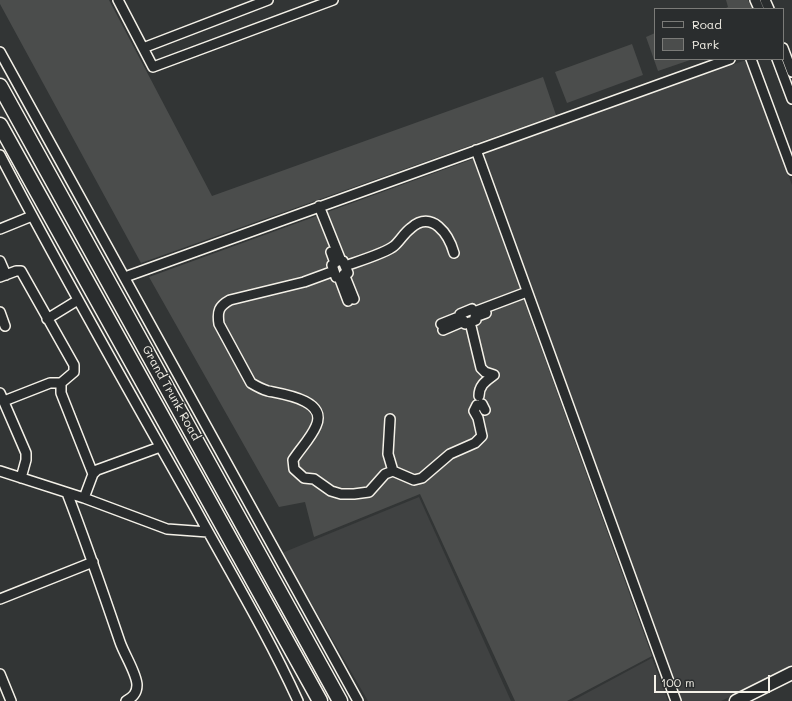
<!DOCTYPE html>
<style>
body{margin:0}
#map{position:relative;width:792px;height:701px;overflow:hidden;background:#323535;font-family:Mali,sans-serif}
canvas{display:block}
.legend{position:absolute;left:654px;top:8px;width:130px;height:52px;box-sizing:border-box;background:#2a2d2e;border:1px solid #7b7b78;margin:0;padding:5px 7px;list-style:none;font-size:12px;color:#f4f1e8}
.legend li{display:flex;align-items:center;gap:8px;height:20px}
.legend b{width:20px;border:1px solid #7b7b78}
.scale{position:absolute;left:654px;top:675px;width:116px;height:18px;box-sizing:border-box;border:2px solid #f4f1e8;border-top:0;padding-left:5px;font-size:12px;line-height:14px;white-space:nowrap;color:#f4f1e8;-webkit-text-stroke:3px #2a2d2e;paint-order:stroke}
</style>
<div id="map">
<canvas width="792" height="701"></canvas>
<ul class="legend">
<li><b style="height:5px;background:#2a2d2e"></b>Road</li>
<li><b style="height:11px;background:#4b4d4c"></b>Park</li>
</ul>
<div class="scale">100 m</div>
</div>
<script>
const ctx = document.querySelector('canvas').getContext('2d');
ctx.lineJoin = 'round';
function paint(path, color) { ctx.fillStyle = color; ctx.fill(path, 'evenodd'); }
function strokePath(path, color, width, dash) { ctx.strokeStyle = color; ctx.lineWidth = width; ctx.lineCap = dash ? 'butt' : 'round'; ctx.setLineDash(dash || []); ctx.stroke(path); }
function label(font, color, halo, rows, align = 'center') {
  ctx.font = font + ' Mali,sans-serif'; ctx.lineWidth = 3; ctx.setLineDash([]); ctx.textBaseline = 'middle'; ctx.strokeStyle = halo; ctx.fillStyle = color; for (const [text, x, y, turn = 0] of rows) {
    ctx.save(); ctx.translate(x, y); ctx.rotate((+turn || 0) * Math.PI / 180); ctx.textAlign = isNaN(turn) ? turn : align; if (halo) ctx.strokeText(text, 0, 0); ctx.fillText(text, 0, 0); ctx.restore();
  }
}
const built = new Path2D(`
 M746 60 792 185V667L721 701H682L483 153Z
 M419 497 511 701H368L282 553Z
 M652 658 668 701H572Z`);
const green = new Path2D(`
 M0 0H109L212 196 543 77 556 115 141 263 0 4Z
 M726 0H748L752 9H724L728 7Z
 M655 33V59H693L658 71 646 37Z
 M632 44 643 75 567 103 555 72Z
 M473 159 652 656 567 701H515L420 494 314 537 305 502 279 507 149 277Z`);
const minor = new Path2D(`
 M118 0 153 67 333 0
 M755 0 759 9
 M765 0 769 9
 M143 48 268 0
 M783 48 792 72
 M0 52 358 701
 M751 59 792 170
 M777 59 792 99
 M476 150 676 701
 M0 155C62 274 129 391 195 508 230 572 268 635 298 701
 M319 206 341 261H343L348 273 344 274 354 299
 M0 229 32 216
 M331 252 335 263 332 265 336 277H339L348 301
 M0 261 6 275
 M345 266C356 262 386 253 394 246 400 241 404 233 411 228 432 209 449 235 454 253
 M334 271 304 282 230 300C219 306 217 311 219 324L251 383C256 386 261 389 268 391 282 394 328 400 316 426 311 438 300 449 293 460L294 469 304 478 314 479 331 491 341 494H354L369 492 385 474 393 471 388 454 390 419
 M0 277 16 271H21L74 365V372L61 383V393L93 474
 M125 277 730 59
 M0 312 5 326
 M47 319 78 300
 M470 322 481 368 485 372 494 375C486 381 479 385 479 396
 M441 324 461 316 460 314 472 309 474 312 527 292
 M443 330 464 321 465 324 476 320 475 317 486 313
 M0 393 26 453V460L21 478
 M4 401 50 383H61
 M482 404 485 410
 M0 471 84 498 167 529 208 532
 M393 471 414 480 422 478 450 454 475 443 482 436 478 418 474 411 477 405
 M67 493C86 542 103 592 120 642 124 654 137 674 137 685 137 693 133 697 126 701
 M84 498 93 474 97 470 160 447
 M0 599 93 562
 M0 674 11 701`);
const major = new Path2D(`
 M736 701 792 673`);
const highway = new Path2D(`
 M0 86 340 701
 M0 125 320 701`);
const streetNames = [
 ["Grand Trunk Road",171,393,61]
];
paint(built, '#404242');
paint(green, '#4b4d4c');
strokePath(minor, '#f4f1e8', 12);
strokePath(major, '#f4f1e8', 15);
strokePath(highway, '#f4f1e8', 17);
strokePath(minor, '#2a2d2e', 9);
strokePath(major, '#2a2d2e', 12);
strokePath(highway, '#2a2d2e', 14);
label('12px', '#f4f1e8', '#2a2d2e', streetNames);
</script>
